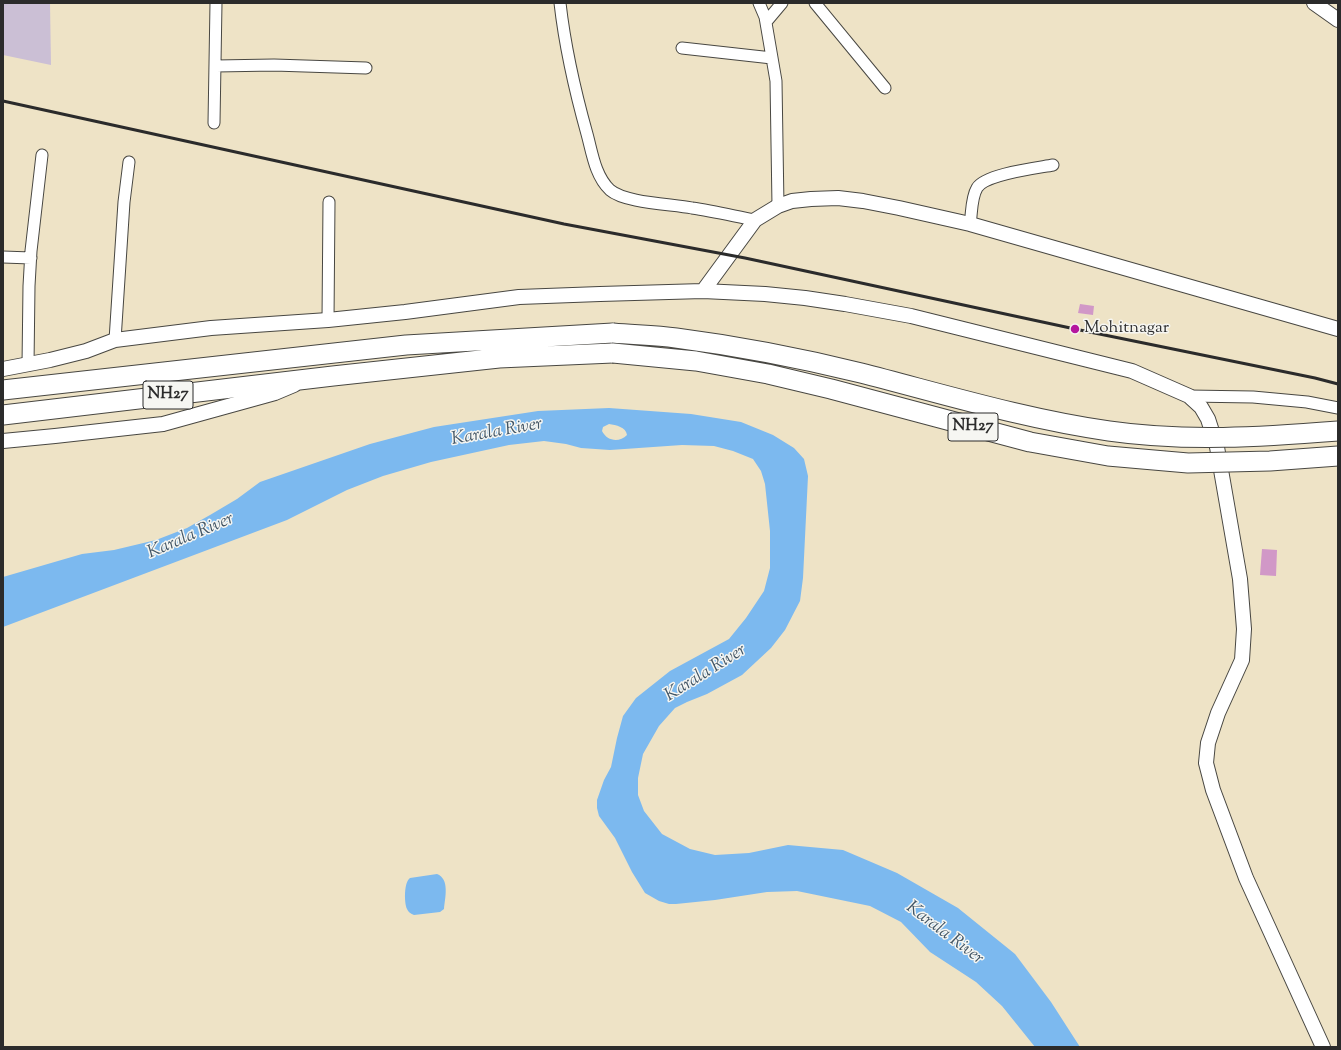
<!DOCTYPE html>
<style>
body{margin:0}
#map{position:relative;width:1341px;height:1050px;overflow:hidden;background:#eee3c6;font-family:"Sorts Mill Goudy",serif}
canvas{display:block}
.frame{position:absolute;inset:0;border:4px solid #2b2b2b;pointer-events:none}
</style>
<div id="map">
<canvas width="1341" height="1050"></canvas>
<div class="frame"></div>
</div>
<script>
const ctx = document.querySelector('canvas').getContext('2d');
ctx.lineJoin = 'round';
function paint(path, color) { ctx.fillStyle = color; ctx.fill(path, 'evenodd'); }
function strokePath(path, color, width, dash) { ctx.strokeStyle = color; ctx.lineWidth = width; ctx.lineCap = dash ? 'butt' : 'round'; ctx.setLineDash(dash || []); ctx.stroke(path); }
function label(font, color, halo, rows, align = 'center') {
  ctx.font = font + ' "Sorts Mill Goudy",serif'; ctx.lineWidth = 3; ctx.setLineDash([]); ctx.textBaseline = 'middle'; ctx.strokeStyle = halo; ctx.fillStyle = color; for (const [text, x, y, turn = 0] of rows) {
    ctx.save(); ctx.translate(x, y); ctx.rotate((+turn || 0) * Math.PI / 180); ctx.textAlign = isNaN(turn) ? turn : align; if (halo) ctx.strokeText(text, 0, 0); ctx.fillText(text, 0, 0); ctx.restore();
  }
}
const industrial = new Path2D(`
 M3 3H50L51 65 3 55Z`);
const water = new Path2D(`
 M609 408 691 414 741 422 773 435 794 448 804 459 808 476 803 578 800 601 785 630 771 648 742 675 707 694 687 702 675 708 659 726 643 754 638 778V795L644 811 662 834 690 849 715 855 749 853 788 845 843 850 897 873 958 908 1015 954 1051 1002 1080 1047H1035L1002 1006 976 982 930 952 901 922 870 906 797 891 767 892 715 900 676 904H669L659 901 645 893 632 872 615 838 599 816 597 808V800L604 780 611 767 617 738 623 716 636 698 670 671 729 639 746 618 764 591 770 568V531L765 484 761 471 753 459 733 451 714 446 682 445 610 450 581 448 566 444 544 441 509 445 431 462 383 476 347 490 287 520 3 627V577L82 554 114 550 156 540 187 528 210 515 237 499 260 482 370 444 434 427 538 411ZM609 424C616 425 626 427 627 435 619 443 607 441 602 431L603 427Z
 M437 874C450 879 445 898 444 909L440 912 414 915C411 914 408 912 407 909 404 902 404 882 410 878Z`);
const building = new Path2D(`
 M1080 304 1094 306 1093 315 1078 313Z
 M1262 549 1277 550 1276 576 1260 575Z`);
const minor = new Path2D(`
 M560 3C565 47 575 91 587 134 592 152 595 176 610 190 625 203 672 204 692 208 713 211 734 216 755 220
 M759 3 765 17 776 81 778 206
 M815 3 885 88
 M766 22 782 3
 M682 48 772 58
 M216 66 274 65 366 68
 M214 123 216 3
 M970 224C972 213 971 198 977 188 985 174 1037 168 1053 165
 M3 257 31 258
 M328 320 329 202
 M115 340 124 202 129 162
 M28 365 29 286 31 251 42 155
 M1189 396 1253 397 1307 402 1338 408`);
const tertiary = new Path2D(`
 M1314 3 1338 20
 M703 291 755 220 778 206 792 201 811 199 838 198 863 201 899 208 970 224 1338 329
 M3 369 50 360 86 351 115 340 211 328 328 320 405 312 519 297 600 294 703 291 765 294 805 298 845 304 911 316 1132 371 1189 396 1201 407 1208 419 1217 447 1240 579 1244 629 1242 660 1218 713 1208 743 1206 763 1213 790 1246 878 1323 1047
 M3 441 55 436 163 424 275 393 294 385`);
const trunk = new Path2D(`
 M3 390 406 345 613 333
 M3 415 333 376 499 358 613 353`);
const rail = new Path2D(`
 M3 101 564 224 745 258 1075 329 1315 378 1338 384`);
const trunkBridge = new Path2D(`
 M613 333C634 335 655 335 676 338 738 346 800 358 861 373 943 394 1025 419 1109 431 1185 442 1262 437 1338 431
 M613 353 696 361 768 374 831 389 1030 442 1108 456 1188 463 1270 461 1338 456`);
const markers = [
 [1075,329,5,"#b5179e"]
];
const shields = [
 [168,395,50],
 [973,427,50]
];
const shieldNames = [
 ["NH27",168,395],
 ["NH27",973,427]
];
const poiNames = [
 ["Mohitnagar",1084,329]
];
const waterNames = [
 ["Karala River",497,433,-10],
 ["Karala River",191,537,-23],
 ["Karala River",706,674,-32],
 ["Karala River",944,934,37]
];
paint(industrial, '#cbbfd5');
paint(water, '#7cb9ef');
paint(building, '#d198c7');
strokePath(minor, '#484742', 13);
strokePath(tertiary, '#484742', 16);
strokePath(trunk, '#484742', 21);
strokePath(minor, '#fff', 11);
strokePath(tertiary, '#fff', 14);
strokePath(trunk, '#fff', 19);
strokePath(rail, '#2b2b2b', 3);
strokePath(trunkBridge, '#484742', 21, []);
strokePath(trunkBridge, '#fff', 19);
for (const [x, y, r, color] of markers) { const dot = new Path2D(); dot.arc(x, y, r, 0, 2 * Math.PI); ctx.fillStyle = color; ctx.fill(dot); strokePath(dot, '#f6f6f2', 1.5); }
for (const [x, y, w] of shields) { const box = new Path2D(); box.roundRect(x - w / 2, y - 14, w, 28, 3); ctx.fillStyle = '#f6f6f2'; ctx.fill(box); strokePath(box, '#2b2b2b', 1); }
label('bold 16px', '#2b2b2b', null, shieldNames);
label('17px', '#2b2b2b', '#f6f6f2', poiNames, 'left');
label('italic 18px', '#435666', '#f6f6f2', waterNames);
</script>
